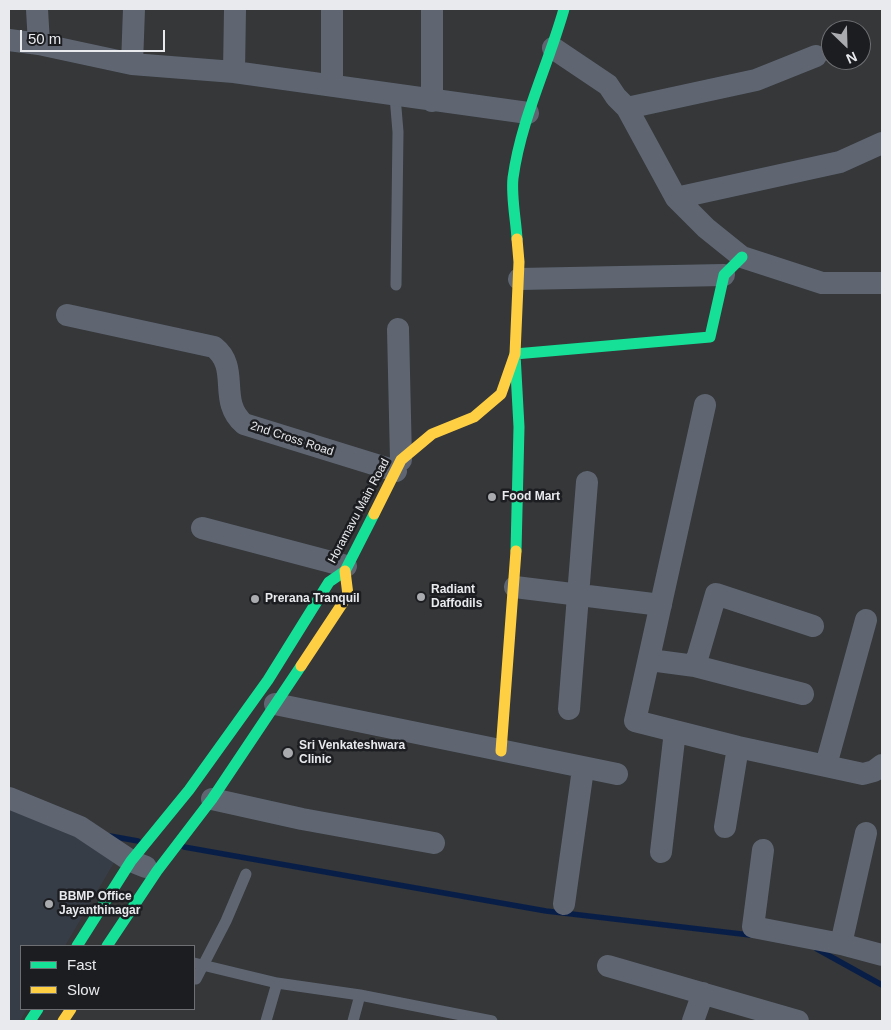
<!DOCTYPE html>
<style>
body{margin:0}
#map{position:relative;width:891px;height:1030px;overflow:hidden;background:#353739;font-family:Helvetica,sans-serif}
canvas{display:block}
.frame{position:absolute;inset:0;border:10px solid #e8eaed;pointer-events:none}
.legend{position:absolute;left:20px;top:945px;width:175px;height:65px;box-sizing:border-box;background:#1c1d20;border:1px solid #6e6f72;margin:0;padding:6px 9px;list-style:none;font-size:15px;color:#e8eaed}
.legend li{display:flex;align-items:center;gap:10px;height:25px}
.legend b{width:25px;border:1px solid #6e6f72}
.north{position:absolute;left:821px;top:20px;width:50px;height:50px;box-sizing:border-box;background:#1c1d20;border:1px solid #6e6f72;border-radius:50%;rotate:156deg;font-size:14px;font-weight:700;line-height:20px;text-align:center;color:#e8eaed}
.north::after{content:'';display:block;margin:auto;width:18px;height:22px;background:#a9abae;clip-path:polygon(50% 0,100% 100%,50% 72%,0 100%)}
.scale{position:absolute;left:20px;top:30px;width:145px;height:22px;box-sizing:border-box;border:2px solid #e8eaed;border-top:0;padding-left:6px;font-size:15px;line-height:18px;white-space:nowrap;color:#e8eaed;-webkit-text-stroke:4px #1c1d20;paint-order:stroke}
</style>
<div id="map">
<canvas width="891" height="1030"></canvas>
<div class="frame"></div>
<ul class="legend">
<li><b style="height:6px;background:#16e098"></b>Fast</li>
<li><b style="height:6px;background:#ffcf43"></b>Slow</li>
</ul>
<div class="north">N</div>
<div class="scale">50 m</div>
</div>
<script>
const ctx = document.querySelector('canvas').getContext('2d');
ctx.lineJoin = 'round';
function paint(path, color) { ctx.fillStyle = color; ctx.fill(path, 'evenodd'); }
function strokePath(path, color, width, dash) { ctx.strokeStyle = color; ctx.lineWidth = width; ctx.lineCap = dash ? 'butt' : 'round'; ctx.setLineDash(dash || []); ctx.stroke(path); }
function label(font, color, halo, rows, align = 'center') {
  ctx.font = font + ' Helvetica,sans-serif'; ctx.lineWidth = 5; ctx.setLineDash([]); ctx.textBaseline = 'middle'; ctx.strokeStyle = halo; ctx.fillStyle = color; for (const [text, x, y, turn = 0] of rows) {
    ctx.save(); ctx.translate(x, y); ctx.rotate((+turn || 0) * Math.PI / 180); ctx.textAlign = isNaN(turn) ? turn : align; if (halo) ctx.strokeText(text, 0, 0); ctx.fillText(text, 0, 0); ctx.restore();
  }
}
const built = new Path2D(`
 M9 808 49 820 115 861 65 946H21V1009H27L20 1021H9Z`);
const stream = new Path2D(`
 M110 836 138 841
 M184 847 546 911 750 935
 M817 949 882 985`);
const lane = new Path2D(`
 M395 96 398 132 396 285
 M194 963 277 983 360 995 492 1021
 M196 979 226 921 246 874
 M266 1021 277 983
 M353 1021 360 995`);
const street = new Path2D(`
 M37 9 39 44
 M332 9V85
 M9 40 39 44 132 64 234 72 528 113
 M553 48 608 85 616 97 627 108 676 198 706 228 742 257 822 283H882
 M132 64 134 9
 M234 72 235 9
 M432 101V9
 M627 108 756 80 816 56
 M676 198 840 162 882 143
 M519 279 724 275
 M67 315 214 347C241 368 217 401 244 424L396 471
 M398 329 401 460
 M705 405 635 721 738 747 863 774 874 771 882 765
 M202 528 346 566
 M515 587 661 605
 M650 660 695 666
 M803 694 695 666 716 594 813 626
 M275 704 617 774
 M569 709 587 482
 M826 765 866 620
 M9 798 80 827 131 861 146 867
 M212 799 302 819 434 843
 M725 827 738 747
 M763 850 753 927 841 944 882 955
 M661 852 675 731
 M564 904 583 769
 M841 944 866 833
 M608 966 798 1021
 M693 1021 703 993`);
const fast = new Path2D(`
 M517 239C516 220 511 197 513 178 521 119 548 66 564 9
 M516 551 519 427 515 354 710 337 724 275 742 257
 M77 946 131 861 189 790 268 680 329 582 345 571 374 514
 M107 946 157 871 212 799 301 666
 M30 1021 38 1009`);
const slow = new Path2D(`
 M374 514 401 460 432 434 474 417 501 394 515 354 519 262 517 239
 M301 666 348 595 345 571
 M501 751 516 551
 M63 1021 71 1009`);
const markers = [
 [492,497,5,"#a9abae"],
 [421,597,5,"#a9abae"],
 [255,599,5,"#a9abae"],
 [288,753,6,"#a9abae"],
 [49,904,5,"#a9abae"]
];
const streetNames = [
 ["2nd Cross Road",292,439,18],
 ["Horamavu Main Road",359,511,-62]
];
const poiNames = [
 ["Food Mart",502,497],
 ["Radiant",431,590],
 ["Daffodils",431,604],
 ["Prerana Tranquil",265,599],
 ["Sri Venkateshwara",299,746],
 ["Clinic",299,760],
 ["BBMP Office",59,897],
 ["Jayanthinagar",59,911]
];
paint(built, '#373d47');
strokePath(stream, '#091e47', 5.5);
strokePath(lane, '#5f6672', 11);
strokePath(street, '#5f6672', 22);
strokePath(fast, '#16e098', 11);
strokePath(slow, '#ffcf43', 11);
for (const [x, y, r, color] of markers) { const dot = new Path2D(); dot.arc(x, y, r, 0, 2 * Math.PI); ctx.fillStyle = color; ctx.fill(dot); strokePath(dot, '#1c1d20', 2); }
label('12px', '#e8eaed', '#1c1d20', streetNames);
label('bold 12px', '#e8eaed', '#1c1d20', poiNames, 'left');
</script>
